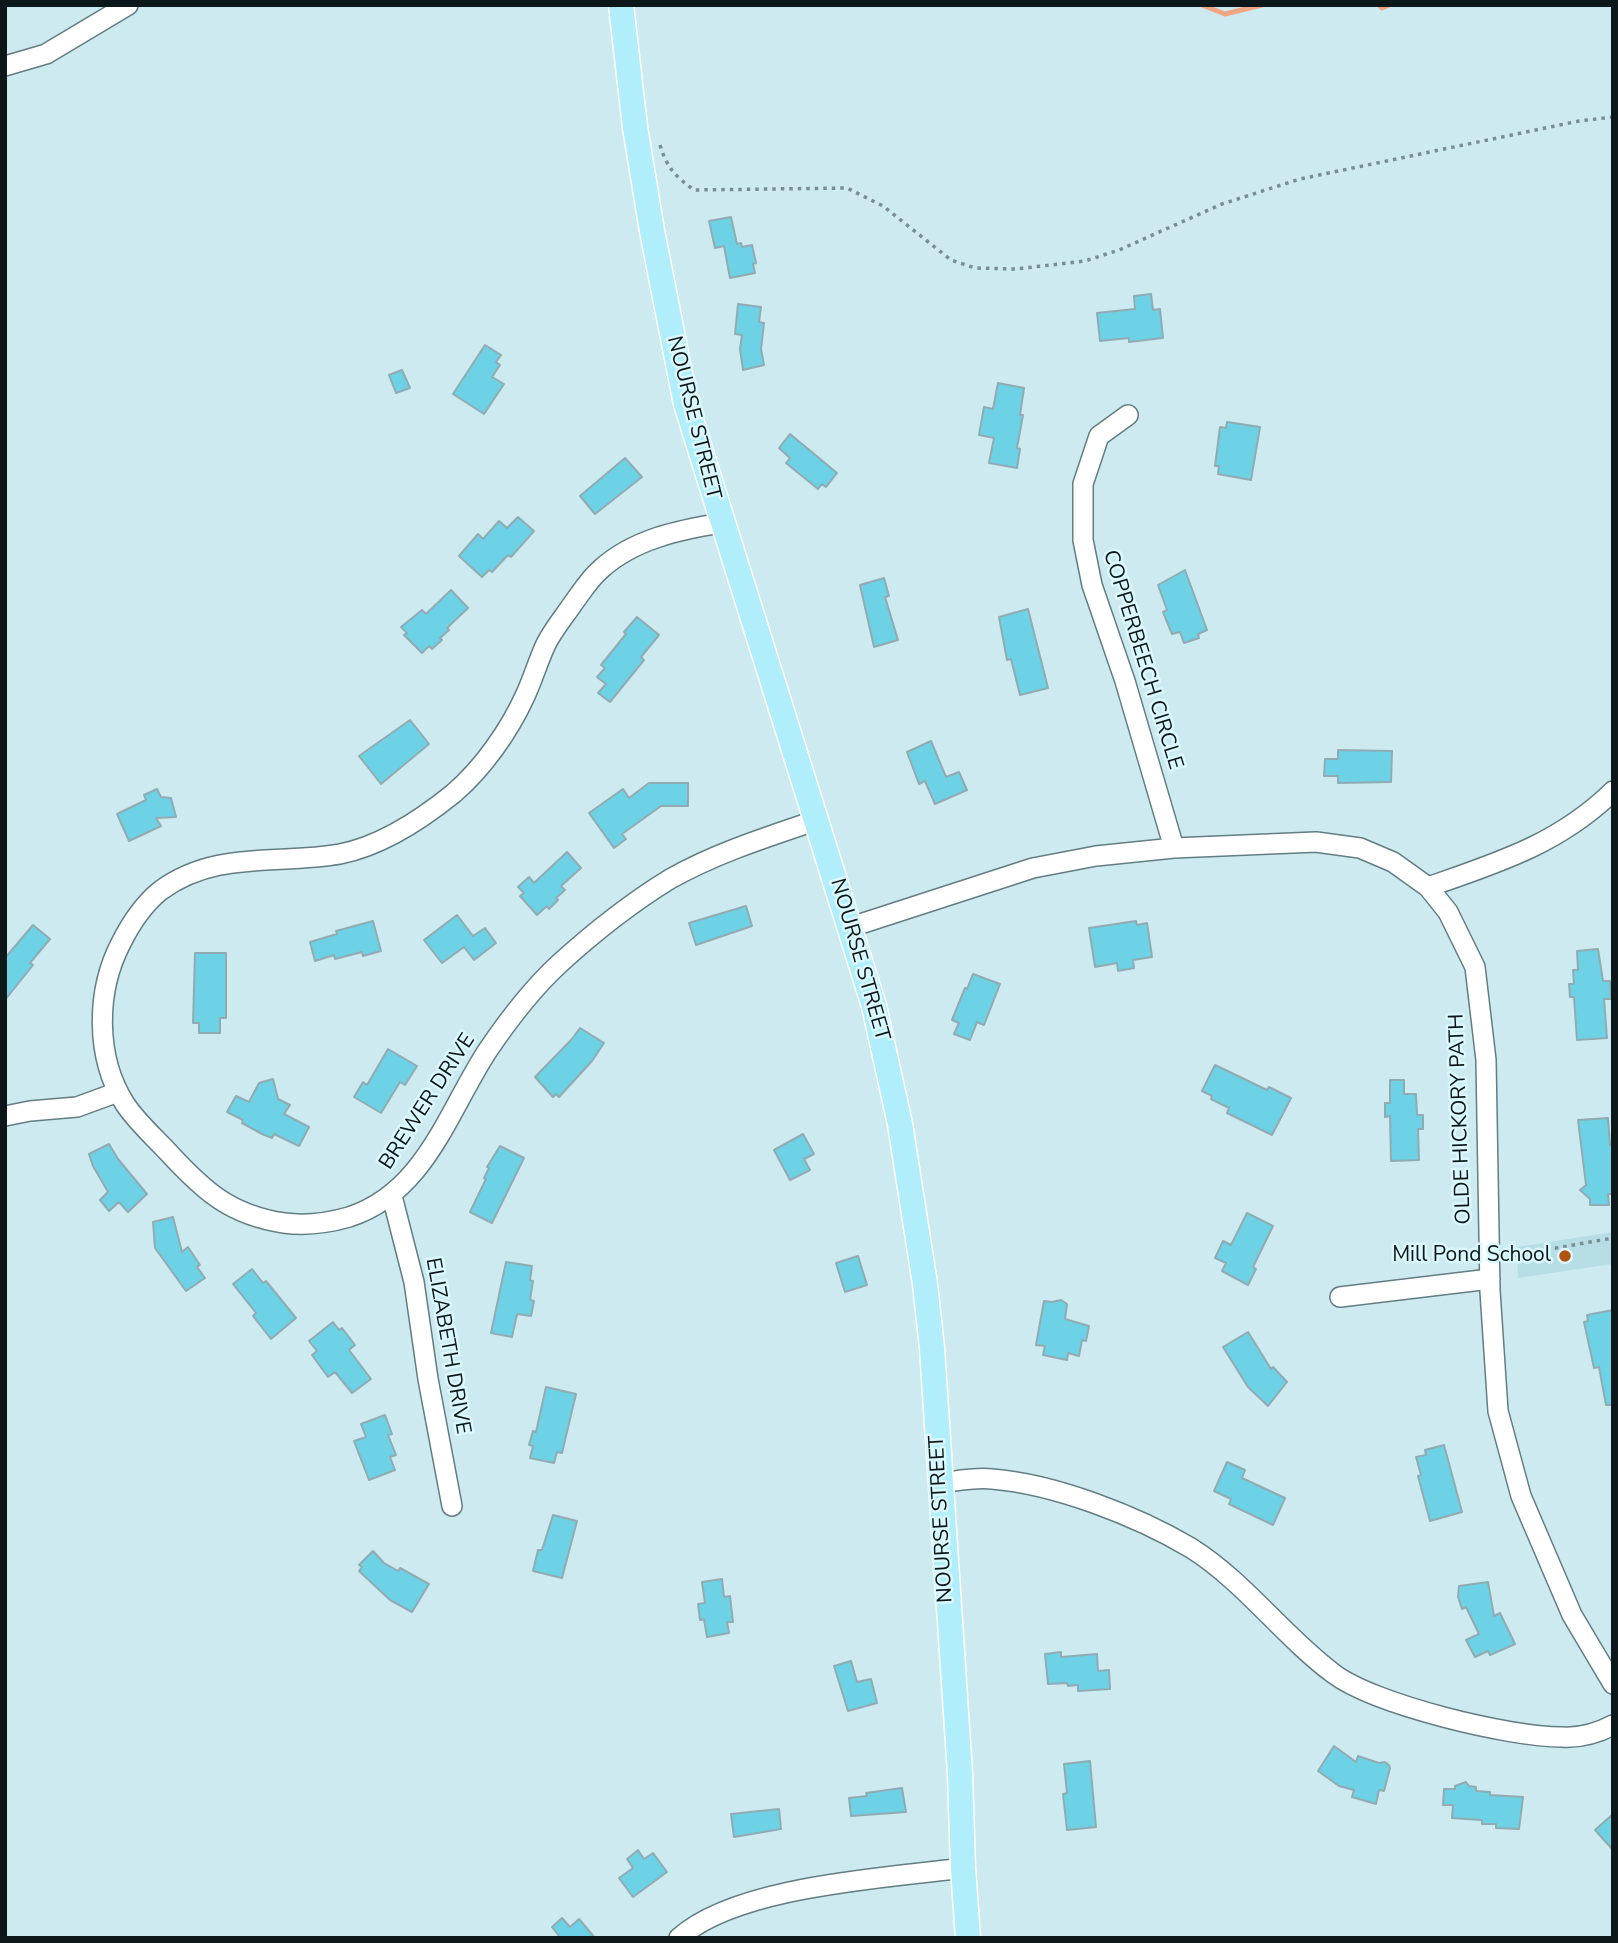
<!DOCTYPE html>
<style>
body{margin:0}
#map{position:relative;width:1618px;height:1943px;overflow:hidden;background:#cdeaf1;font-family:"Nunito Sans",sans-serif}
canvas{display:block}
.frame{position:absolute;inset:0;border:7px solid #0c1719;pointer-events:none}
</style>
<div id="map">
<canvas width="1618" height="1943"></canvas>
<div class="frame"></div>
</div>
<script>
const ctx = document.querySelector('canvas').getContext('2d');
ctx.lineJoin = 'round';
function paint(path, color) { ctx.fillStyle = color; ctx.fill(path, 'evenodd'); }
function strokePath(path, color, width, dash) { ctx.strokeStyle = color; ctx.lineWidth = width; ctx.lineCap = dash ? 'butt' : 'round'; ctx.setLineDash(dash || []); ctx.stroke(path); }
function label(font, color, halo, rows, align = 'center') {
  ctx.font = font + ' "Nunito Sans",sans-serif'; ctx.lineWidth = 5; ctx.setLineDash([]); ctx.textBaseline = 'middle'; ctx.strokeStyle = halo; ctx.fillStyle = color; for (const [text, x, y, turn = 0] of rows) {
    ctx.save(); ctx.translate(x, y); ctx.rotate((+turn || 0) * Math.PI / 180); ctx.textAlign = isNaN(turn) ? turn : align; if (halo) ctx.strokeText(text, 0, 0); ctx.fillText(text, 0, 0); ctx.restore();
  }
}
const built = new Path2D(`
 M1613 1232V1264L1518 1278 1517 1247Z`);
const stream = new Path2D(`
 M1202 5 1225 14 1262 5
 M1379 5 1382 8 1389 5`);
const building = new Path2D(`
 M731 217 737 244 741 243 742 247 752 245 756 263 753 264 755 273 730 278 724 246 715 248 709 221Z
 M1151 294 1153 310 1160 309 1163 338 1129 342V338L1100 341 1097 313 1135 309 1134 296Z
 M738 304 761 307 759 322 764 323 761 349 764 365 743 370 740 349 742 335 735 334Z
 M485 345 501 355 496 362 500 365 492 377 504 384 484 414 453 394Z
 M402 370 410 388 396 393 389 375Z
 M998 383 1024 388 1020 415H1023L1017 448 1020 449 1017 468 989 463 994 438 979 435 984 407 993 409Z
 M1227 422 1260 427 1251 480 1218 474 1219 466H1215L1220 427 1226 428Z
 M790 434 837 473 826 487 822 484 818 489 786 463 790 458 779 448Z
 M625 458 642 477 595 514 580 496Z
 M518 517 534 531 511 557 508 555 492 572 489 570 482 577 459 556 478 534 483 539 499 521 507 528Z
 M1185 570 1207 630 1198 634 1199 638 1184 643 1180 632 1172 634 1163 612 1167 610 1158 585Z
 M884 578 889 596 885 597 898 640 874 647 860 585Z
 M451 590 468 608 447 628 449 630 440 638 442 640 432 649 429 646 422 653 404 635 407 633 401 627 422 610 426 614Z
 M1028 609 1048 688 1020 695 1011 659 1007 660 999 617Z
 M637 617 659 635 641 657 644 660 610 702 598 693 606 684 597 677 605 668 601 665 626 634 624 632Z
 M410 720 429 744 381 784 359 756Z
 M931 741 946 777 959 772 967 790 935 804 925 781 919 784 907 752Z
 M1338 750 1392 751 1391 782 1338 783V776H1324L1325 759H1338Z
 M649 783H688V806H661L622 834 626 839 614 848 589 813 623 789 629 798Z
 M157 789 161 797 171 798 176 817 156 818 161 826 129 841 117 814 146 800 144 795Z
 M567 852 581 868 561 886 565 890 556 898 558 900 549 909 547 906 537 915 520 896 524 893 518 887 529 877 534 883Z
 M746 906 752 926 696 945 689 923Z
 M457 915 473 936 485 928 496 943 474 960 464 947 442 963 424 940Z
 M373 921 381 951 363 956 362 952 335 959 334 955 315 961 310 942 337 934 336 931Z
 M1136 921 1137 925 1147 923 1152 957 1133 960 1134 968 1118 971 1117 963 1095 967 1089 928Z
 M33 925 50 939 30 963 33 965 5 1000V958Z
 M1598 949 1603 981H1610L1611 999H1604L1607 1038 1577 1040 1574 997H1570L1569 984H1574L1573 970H1578L1577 951Z
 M195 953H226V1018H220V1033H199V1023H193Z
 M973 974 1000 984 984 1025 977 1022 970 1040 954 1034 959 1023 952 1020 965 988 967 989Z
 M580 1028 604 1043 592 1061 559 1097 556 1094 553 1097 535 1077 572 1039Z
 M388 1049 417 1066 405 1085 400 1082 381 1113 354 1097 363 1082 367 1085Z
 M1215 1065 1267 1090 1269 1087 1291 1098 1272 1135 1227 1113 1229 1108 1211 1099 1212 1096 1202 1091Z
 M273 1079 278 1099 290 1105 284 1114 309 1127 299 1146 274 1134 272 1138 262 1134 242 1123 243 1120 227 1112 236 1096 249 1102 259 1083Z
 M1390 1080H1404V1094H1416L1417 1115H1423V1129H1418L1419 1160 1391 1161 1390 1116 1385 1117V1103H1390Z
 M1608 1118 1610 1145H1613V1194H1608L1609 1205H1590V1199L1580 1190 1586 1185 1578 1120Z
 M803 1134 814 1154 804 1159 810 1170 790 1180 774 1150Z
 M109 1144 118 1159 147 1194 128 1212 119 1202 109 1211 100 1200 108 1192 93 1166 89 1154Z
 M500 1146 524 1158 492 1223 470 1212 486 1179 484 1178 489 1168 487 1167Z
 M1247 1213 1273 1226 1253 1267 1256 1269 1248 1285 1222 1271 1226 1263 1215 1258 1223 1241 1231 1245Z
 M173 1217 182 1252 188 1247 200 1265 197 1267 205 1278 186 1291 155 1248 153 1222Z
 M858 1256 867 1285 845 1292 836 1263Z
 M506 1262 532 1266 530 1280 533 1281 530 1300 534 1301 531 1316 517 1314 512 1337 491 1333Z
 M252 1269 263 1283 266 1281 296 1318 271 1339 253 1316 256 1313 233 1284Z
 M1061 1300 1067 1304 1065 1319 1089 1326 1086 1341 1082 1340 1079 1356 1068 1353 1067 1360 1043 1355 1045 1346 1036 1345 1044 1301 1052 1302Z
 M1613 1310V1405H1606L1599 1367 1594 1368 1584 1322 1588 1321 1587 1315Z
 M333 1322 339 1330 342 1328 355 1345 349 1350 371 1379 352 1393 335 1372 328 1377 312 1355 317 1351 309 1341Z
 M1248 1332 1271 1369 1273 1367 1287 1382 1268 1406 1248 1387 1223 1347Z
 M546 1387 576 1394 562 1453 557 1452 554 1463 530 1458 533 1446 529 1445 533 1431 536 1432Z
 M385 1415 392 1434 388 1435 396 1455 390 1457 395 1470 369 1480 354 1441 366 1437 361 1424Z
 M1444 1445 1462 1512 1430 1521 1418 1476 1421 1475 1416 1457 1426 1455 1425 1450Z
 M1227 1462 1245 1470 1242 1478 1285 1498 1273 1525 1229 1504 1231 1499 1214 1491Z
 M553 1515 577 1521 562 1578 533 1571 538 1550H542Z
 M373 1551 384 1563 398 1571 400 1568 429 1584 412 1612 390 1600 359 1571 362 1567 359 1565Z
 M722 1579 724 1597 730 1596 733 1622H727L729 1633 707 1637 704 1619 700 1620 698 1604 705 1603 702 1582Z
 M1488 1582 1494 1616 1500 1613 1515 1644 1490 1655 1488 1651 1475 1657 1466 1640 1479 1634 1466 1607 1462 1609 1458 1597 1459 1586Z
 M1061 1652V1657L1097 1654 1098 1671 1109 1670 1110 1689 1078 1691V1685L1068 1686 1067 1683 1048 1684 1045 1654Z
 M851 1661 857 1682 871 1679 877 1703 848 1711 834 1666Z
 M1334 1746 1356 1762 1358 1756 1379 1763 1385 1762 1389 1765 1390 1768 1384 1791 1379 1790 1376 1804 1352 1797 1354 1790 1339 1786 1318 1771Z
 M1090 1761 1096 1827 1067 1830 1063 1794 1067 1793 1064 1764Z
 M1466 1782 1469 1786 1476 1787V1791L1490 1792V1795L1523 1797 1519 1829 1496 1828V1824H1482V1820L1452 1818 1453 1805H1443L1444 1789H1455V1786Z
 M902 1788 906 1812 851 1816 849 1798 867 1796 866 1793Z
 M779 1809 781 1829 734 1837 731 1814Z
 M1613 1814V1850L1595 1830Z
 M638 1850 644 1859 653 1853 667 1872 633 1897 619 1878 633 1868 627 1859Z
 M562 1918 570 1927 579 1919 595 1938H556L559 1936 552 1927Z`);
const path = new Path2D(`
 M660 145C667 168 675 176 694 190L847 188 883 206 951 260 975 268 1016 269 1085 261 1119 250 1222 204 1300 179 1579 121 1613 117
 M1505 1259 1539 1251 1613 1238`);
const minor = new Path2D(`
 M5 66 46 54 128 5
 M1128 415 1099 436 1083 484V540L1092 585 1125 681 1174 848
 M721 523C679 530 634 539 601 569 589 579 581 593 572 605 563 618 553 630 546 644 538 661 533 679 525 696 509 731 483 768 454 793 422 819 381 846 340 854 277 865 215 850 160 891 144 904 130 925 121 943 96 991 95 1057 125 1104 137 1122 153 1136 168 1152 204 1191 230 1215 284 1223 306 1226 328 1223 349 1217 425 1193 448 1111 488 1050 509 1019 532 989 559 964 593 933 631 903 670 879 716 853 767 837 817 820
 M1428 887C1497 863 1559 844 1613 791
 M851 927 1033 868 1096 856 1174 848 1316 842 1360 848 1393 862 1428 887 1448 912 1475 967 1486 1060 1490 1291 1498 1411 1521 1496 1572 1615 1613 1684
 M5 1116 30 1111 77 1107 118 1092
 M392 1196 414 1282 428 1379 452 1506
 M1340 1297 1490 1279
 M940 1483C957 1481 975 1477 992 1479 1055 1484 1137 1516 1191 1548 1245 1582 1283 1636 1334 1674 1376 1705 1509 1737 1562 1737 1579 1738 1598 1733 1613 1725
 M679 1938C736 1886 886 1878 963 1868`);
const major = new Path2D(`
 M621 5 635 127 652 231 686 404 874 1006 900 1124 925 1284 932 1348 960 1774 963 1868 968 1938`);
const markers = [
 [1565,1256,7,"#b35211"]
];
const streetNames = [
 ["NOURSE STREET",693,418,76],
 ["COPPERBEECH CIRCLE",1142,660,73],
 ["NOURSE STREET",859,960,74],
 ["BREWER DRIVE",428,1102,-57],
 ["OLDE HICKORY PATH",1461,1119,-92],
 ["ELIZABETH DRIVE",447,1346,80],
 ["NOURSE STREET",942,1519,-93]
];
const poiNames = [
 ["Mill Pond School",1551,1256]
];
paint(built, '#b8dee5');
strokePath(stream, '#efa783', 5);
paint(building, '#6dd2e6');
strokePath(building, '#90acb2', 2);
strokePath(minor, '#627d83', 22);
strokePath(major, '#fff', 27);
strokePath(path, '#798e93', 3.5, [3.5, 5]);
strokePath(minor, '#fff', 19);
strokePath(major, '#afeefa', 24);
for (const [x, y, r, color] of markers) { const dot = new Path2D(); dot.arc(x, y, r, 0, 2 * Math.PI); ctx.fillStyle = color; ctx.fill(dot); strokePath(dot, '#daf8fe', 2.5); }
label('21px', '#0c1719', '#daf8fe', streetNames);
label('21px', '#0c1719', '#daf8fe', poiNames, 'right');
</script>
